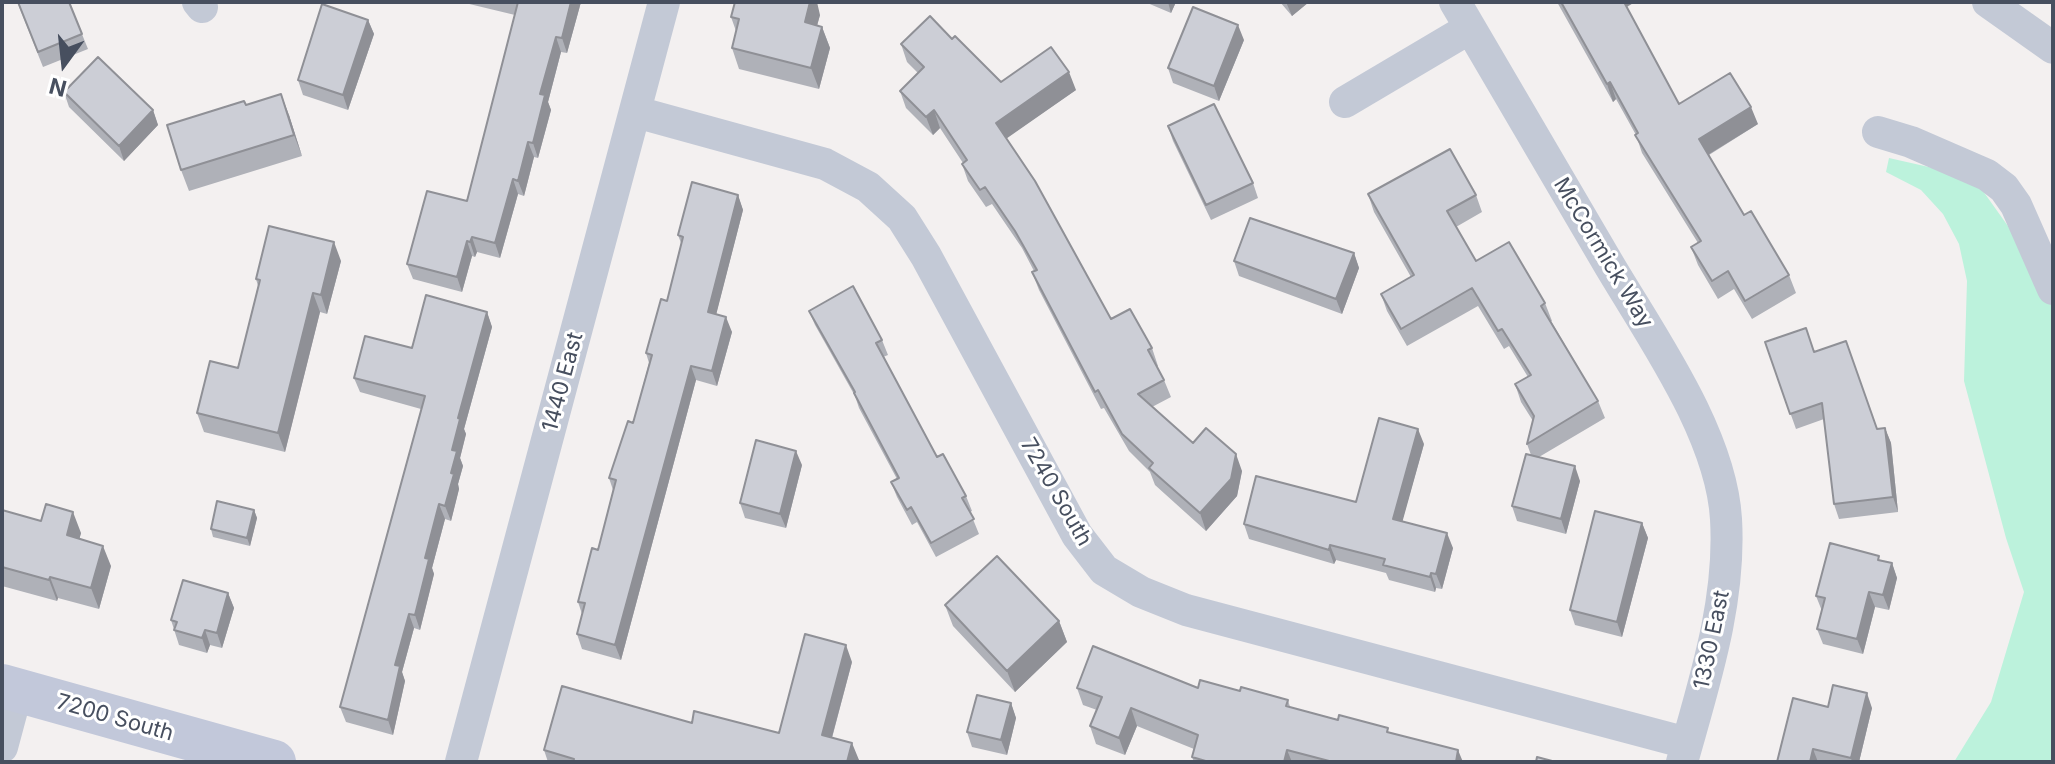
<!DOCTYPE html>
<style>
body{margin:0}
#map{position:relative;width:2055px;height:764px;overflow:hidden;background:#f3f0f0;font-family:Inter,sans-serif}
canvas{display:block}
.frame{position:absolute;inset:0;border:4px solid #474f5f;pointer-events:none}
.north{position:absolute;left:24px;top:24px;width:80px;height:80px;-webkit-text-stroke:6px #fff;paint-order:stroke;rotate:195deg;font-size:22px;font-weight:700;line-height:32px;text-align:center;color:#474f5f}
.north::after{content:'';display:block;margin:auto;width:28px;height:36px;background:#474f5f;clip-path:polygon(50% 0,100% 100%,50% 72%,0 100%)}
</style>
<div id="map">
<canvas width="2055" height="764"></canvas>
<div class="frame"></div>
<div class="north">N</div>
</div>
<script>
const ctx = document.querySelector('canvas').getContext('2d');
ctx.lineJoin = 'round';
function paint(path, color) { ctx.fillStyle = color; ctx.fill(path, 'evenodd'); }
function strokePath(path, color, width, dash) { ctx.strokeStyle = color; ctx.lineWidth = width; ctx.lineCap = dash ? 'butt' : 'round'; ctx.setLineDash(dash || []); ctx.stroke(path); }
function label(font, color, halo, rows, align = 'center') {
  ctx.font = font + ' Inter,sans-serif'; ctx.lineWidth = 6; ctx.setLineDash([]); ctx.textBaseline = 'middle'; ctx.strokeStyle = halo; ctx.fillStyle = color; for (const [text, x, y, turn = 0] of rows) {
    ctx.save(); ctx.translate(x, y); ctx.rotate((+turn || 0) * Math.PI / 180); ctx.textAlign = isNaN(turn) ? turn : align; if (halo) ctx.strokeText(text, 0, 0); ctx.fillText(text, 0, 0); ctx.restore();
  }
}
const green = new Path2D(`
 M1889 158 1973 177 2030 257 2053 301 2051 762H1954L1991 702 2024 592 2006 538 1964 381 1967 281 1959 244 1943 214 1921 190 1886 172Z`);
const street = new Path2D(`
 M198 2 202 7
 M1455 2C1506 89 1557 176 1608 263 1651 336 1721 433 1726 519 1731 602 1704 683 1682 762
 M1988 2 2053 48
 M1345 102 1470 28
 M636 112 825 164 868 187 902 218 926 256 1077 535 1104 570 1141 592 1186 610 1687 743
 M1878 132 1911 142 1987 175 2004 188 2016 205 2053 289
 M2 747 17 691
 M461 762 664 2`);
const secondary = new Path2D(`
 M2 686 274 762`);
const wall = new Path2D(`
 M17 2H69L88 49 43 67Z
 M461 2H581L567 53 561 52 548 102 551 110 538 158 534 157 524 196 518 194 500 258 477 252 475 257 472 256 462 292 413 279 407 264 467 201 515 15Z
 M1145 2H1176L1171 13Z
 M1280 2H1309L1292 16Z
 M1557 2H1635L1627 7 1679 104 1758 124 1709 155 1744 215 1789 275 1796 293 1752 319 1734 289 1718 299 1698 265 1691 247 1698 243 1642 153 1636 135 1616 99 1613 102Z
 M820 15 817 26 822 27 830 48 819 89 739 69 732 48 736 31 731 17Z
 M368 20 374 34 348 110 303 95 298 80Z
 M952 39 1001 82 1076 90 1006 138 1111 319 1152 348 1158 366H1157L1164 380 1171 397 1152 407 1193 443 1242 471 1237 496 1206 531 1155 485 1150 472 1129 451 1104 408 1101 409 1039 290 1032 272 1034 271 1022 248 992 204 986 207 968 181 962 164 963 163 940 128 933 135 906 108 900 91 918 73 907 62 901 44Z
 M1244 40 1219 101 1173 83 1168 68Z
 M64 92 153 110 158 125 124 161 69 107Z
 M246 105 289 115 302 156 189 191 181 170Z
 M1168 126 1253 183 1258 198 1211 220 1173 141Z
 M1368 194 1476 195 1482 212 1456 227 1476 261 1545 303 1552 321H1551L1598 401 1605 418 1539 457 1580 481 1566 534 1517 521 1512 506 1531 455 1527 444 1533 421 1521 402 1515 384 1528 377 1509 346 1504 349 1478 306 1407 346 1387 311 1381 294 1411 277 1374 212Z
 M738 195 743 210 716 314 732 332 717 386 696 380 621 660 582 649 577 634 582 614 578 602 598 550 613 490 609 478 633 423 649 363 646 353 667 301 681 243 678 235Z
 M1354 253 1359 268 1342 314 1239 276 1234 261Z
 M341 261 327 314 320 312 285 452 204 432 197 413 238 368 258 286 256 279Z
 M809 311 882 340 888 355 883 357 937 457 966 496 972 511 970 512 979 534 936 557 917 522 912 525 897 497 891 482 897 479 859 408 855 396 815 325Z
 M487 312 492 327 464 429 466 434 460 458 463 466 458 484 459 489 451 521 445 519 432 568 434 574 420 630 414 628 402 672 405 681 393 735 346 722 340 707 421 409 360 392 354 378Z
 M1765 342 1814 352 1877 429 1885 428 1891 443 1898 512 1839 519 1834 504 1824 419 1796 429Z
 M1424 444 1402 521 1453 548 1442 589 1436 588 1435 592 1389 580 1386 573 1336 560 1334 564 1249 539 1244 524 1356 502Z
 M802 465 786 528 745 518 740 503Z
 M2 510 81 533 79 539 111 566 99 609 58 598 57 601 2 586Z
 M254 510 257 518 250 546 213 537 211 529Z
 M1642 523 1648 538 1622 637 1575 625 1570 610Z
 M1881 561 1892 563 1897 578 1889 610 1875 607 1863 654 1823 644 1817 629 1822 611 1816 596Z
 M228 593 234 608 222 648 210 645 207 653 179 645 171 620Z
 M945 605 1059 621 1067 642 1015 692 953 626Z
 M852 662 832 738 859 760 858 762H548L544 750 692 723 779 733Z
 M1077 688H1198L1240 691 1288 700 1290 707 1390 733 1463 762H1194L1192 757 1194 749 1137 726 1125 755 1096 744 1090 726 1097 710 1083 705Z
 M1011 703 1016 718 1007 755 972 747 967 732Z
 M1828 707 1872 708 1859 762H1777Z`);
const shadedWall = new Path2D(`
 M571 2H581L567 53 562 38Z
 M810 2H817L820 15 812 43 805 22Z
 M1168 2H1176L1171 13Z
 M1286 2H1309L1292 16Z
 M1622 2H1635L1624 8Z
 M368 20 374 34 348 110 343 95Z
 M1238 25 1244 40 1219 101 1214 86Z
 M822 27 830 48 819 89 811 68Z
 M556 37 561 52 548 102 551 110 538 158 533 143 540 94Z
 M1069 72 1076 90 1003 141 996 123Z
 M1610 82 1616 99 1613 102 1607 84Z
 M281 94 289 115 302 156 294 135Z
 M1751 107 1758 124 1706 156 1699 139Z
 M153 110 158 125 124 161 119 146Z
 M934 110 940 128 933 135 926 117Z
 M528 142 534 157 524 196 518 181Z
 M513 179 518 194 500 258 495 243Z
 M738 195 743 210 713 327 708 312Z
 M472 237 477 252 475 257 470 242Z
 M467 241 472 256 462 292 457 277Z
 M334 242 341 261 327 314 321 295Z
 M1354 253 1359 268 1342 314 1336 299Z
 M313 293 320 312 285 452 278 433Z
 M487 312 492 327 464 429 466 434 460 458 463 466 458 484 459 489 451 521 445 506 451 473 452 450 458 418Z
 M726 317 732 332 717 386 712 371Z
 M691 366 696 380 621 660 615 645Z
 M1885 428 1891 443 1898 512 1893 497Z
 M1418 429 1424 444 1399 534 1393 519Z
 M796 451 802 465 786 528 780 514Z
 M1236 454 1242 471 1237 496 1206 531 1200 513Z
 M1575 466 1580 481 1566 534 1561 519Z
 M439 504 445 519 432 568 434 574 420 630 415 615 425 558Z
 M254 510 257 518 250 546 247 538Z
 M73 512 81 533 75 556 67 535Z
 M1642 523 1648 538 1622 637 1617 622Z
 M1447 533 1453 548 1442 589 1436 574Z
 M1330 545 1336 560 1334 564 1329 550Z
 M103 546 111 566 99 609 91 588Z
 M1892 563 1897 578 1889 610 1883 595Z
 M1431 573 1436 588 1435 592 1430 577Z
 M50 577 58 598 57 601 49 580Z
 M1869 592 1875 607 1863 654 1857 639Z
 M228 593 234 608 222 648 217 633Z
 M409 614 414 628 402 672 405 681 393 735 388 720 395 665Z
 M1059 621 1067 642 1015 692 1007 671Z
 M205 630 210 645 207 653 202 638Z
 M846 645 852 662 828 752 822 735Z
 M1867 693 1872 708 1859 762H1852L1851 758Z
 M1011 703 1016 718 1007 755 1001 740Z
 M1131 708 1137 726 1125 755 1119 738Z
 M852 743 859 760 858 762H847Z
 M1813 749 1818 762H1810Z
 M1287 750 1292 762H1284Z
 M1458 750 1463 762H1456Z`);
const building = new Path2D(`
 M18 2H69L82 34 38 52Z
 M516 2H571L562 38 556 37 540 94 545 95 533 143 528 142 518 181 513 179 495 243 472 237 470 242 467 241 457 277 407 264 427 191 467 201 518 2Z
 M735 2H810L805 22 822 27 811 68 732 48 739 19 731 17Z
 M1561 2H1624L1679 104 1730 73 1751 107 1699 139 1744 215 1751 211 1789 275 1745 301 1728 271 1712 281 1691 247 1701 241 1635 135 1638 133 1610 82 1607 84Z
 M322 4 368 20 343 95 298 80Z
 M1193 7 1238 25 1214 86 1168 68Z
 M930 16 952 39 955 36 1001 82 1051 47 1069 72 996 123 1035 181 1111 319 1130 309 1152 348 1148 350 1164 380 1138 394 1193 443 1206 428 1236 454 1231 479 1200 513 1149 468 1153 463 1122 434 1098 390 1095 392 1032 272 1037 270 1015 231 985 187 980 190 962 164 967 160 934 110 926 117 900 91 924 67 901 44Z
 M98 57 153 110 119 146 64 92Z
 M281 94 294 135 181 170 167 125 244 101 246 105Z
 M1214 104 1253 183 1206 205 1168 126Z
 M1450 149 1476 195 1447 211 1476 261 1509 242 1545 303 1541 306 1598 401 1527 444 1534 416 1515 384 1531 375 1502 329 1498 331 1472 288 1401 329 1381 294 1414 275 1368 194Z
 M692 182 738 195 708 312 726 317 712 371 691 366 615 645 577 634 585 603 578 602 592 548 598 550 616 480 609 478 628 421 633 423 652 355 646 353 661 299 667 301 683 237 678 235Z
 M1250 218 1354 253 1336 299 1234 261Z
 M269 226 334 242 321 295 313 293 278 433 197 413 210 361 238 368 260 280 256 279Z
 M853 286 882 340 876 343 937 457 943 454 966 496 962 498 974 519 931 543 911 507 907 510 891 482 899 478 854 393 855 392 809 311Z
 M426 295 487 312 458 418 460 419 452 450 457 451 451 473 454 474 445 506 439 504 425 558 429 559 415 615 409 614 395 665 400 666 388 720 340 707 425 396 354 378 365 336 412 348Z
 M1806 328 1814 352 1846 341 1877 429 1885 428 1893 497 1834 504 1822 403 1790 414 1765 342Z
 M1379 418 1418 429 1393 519 1447 533 1436 574 1431 573 1430 577 1383 565 1385 559 1330 545 1329 550 1244 524 1256 476 1356 502Z
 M756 440 796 451 780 514 740 503Z
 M1526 454 1575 466 1561 519 1512 506Z
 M217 501 254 510 247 538 211 529Z
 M46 504 73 512 67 535 103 546 91 588 50 577 49 580 2 567V510L41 521Z
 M1595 511 1642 523 1617 622 1570 610Z
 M1830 543 1879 556 1878 560 1892 563 1883 595 1869 592 1857 639 1817 629 1825 598 1816 596Z
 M997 556 1059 621 1007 671 945 605Z
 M183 580 228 593 217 633 205 630 202 638 174 630 177 622 171 620Z
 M805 634 846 645 822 735 852 743 847 762H573L574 759 544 750 562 686 692 723 694 711 779 733Z
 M1093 646 1198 688 1200 680 1240 691 1241 687 1288 700 1286 706 1338 720 1339 715 1388 728 1387 732 1458 750 1456 762H1333L1287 750 1284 762H1209L1192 757 1198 735 1131 708 1119 738 1090 726 1102 697 1077 688Z
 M1833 685 1867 693 1851 758 1813 749 1810 762H1777L1793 698 1828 707Z
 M977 695 1011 703 1001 740 967 732Z
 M1537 757 1556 762H1536Z`);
const streetNames = [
 ["McCormick Way",1603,253,59],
 ["1440 East",563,382,-75],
 ["7240 South",1056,492,60],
 ["1330 East",1712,640,-78],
 ["7200 South",115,718,16]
];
paint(green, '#bcf2dc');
strokePath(street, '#c3c9d6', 32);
strokePath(secondary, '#c2c8da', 44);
paint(wall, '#afb1b8');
paint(shadedWall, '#8f9096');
paint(building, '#ccced6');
strokePath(building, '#8f9096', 2);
label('22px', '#474f5f', '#fff', streetNames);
</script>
